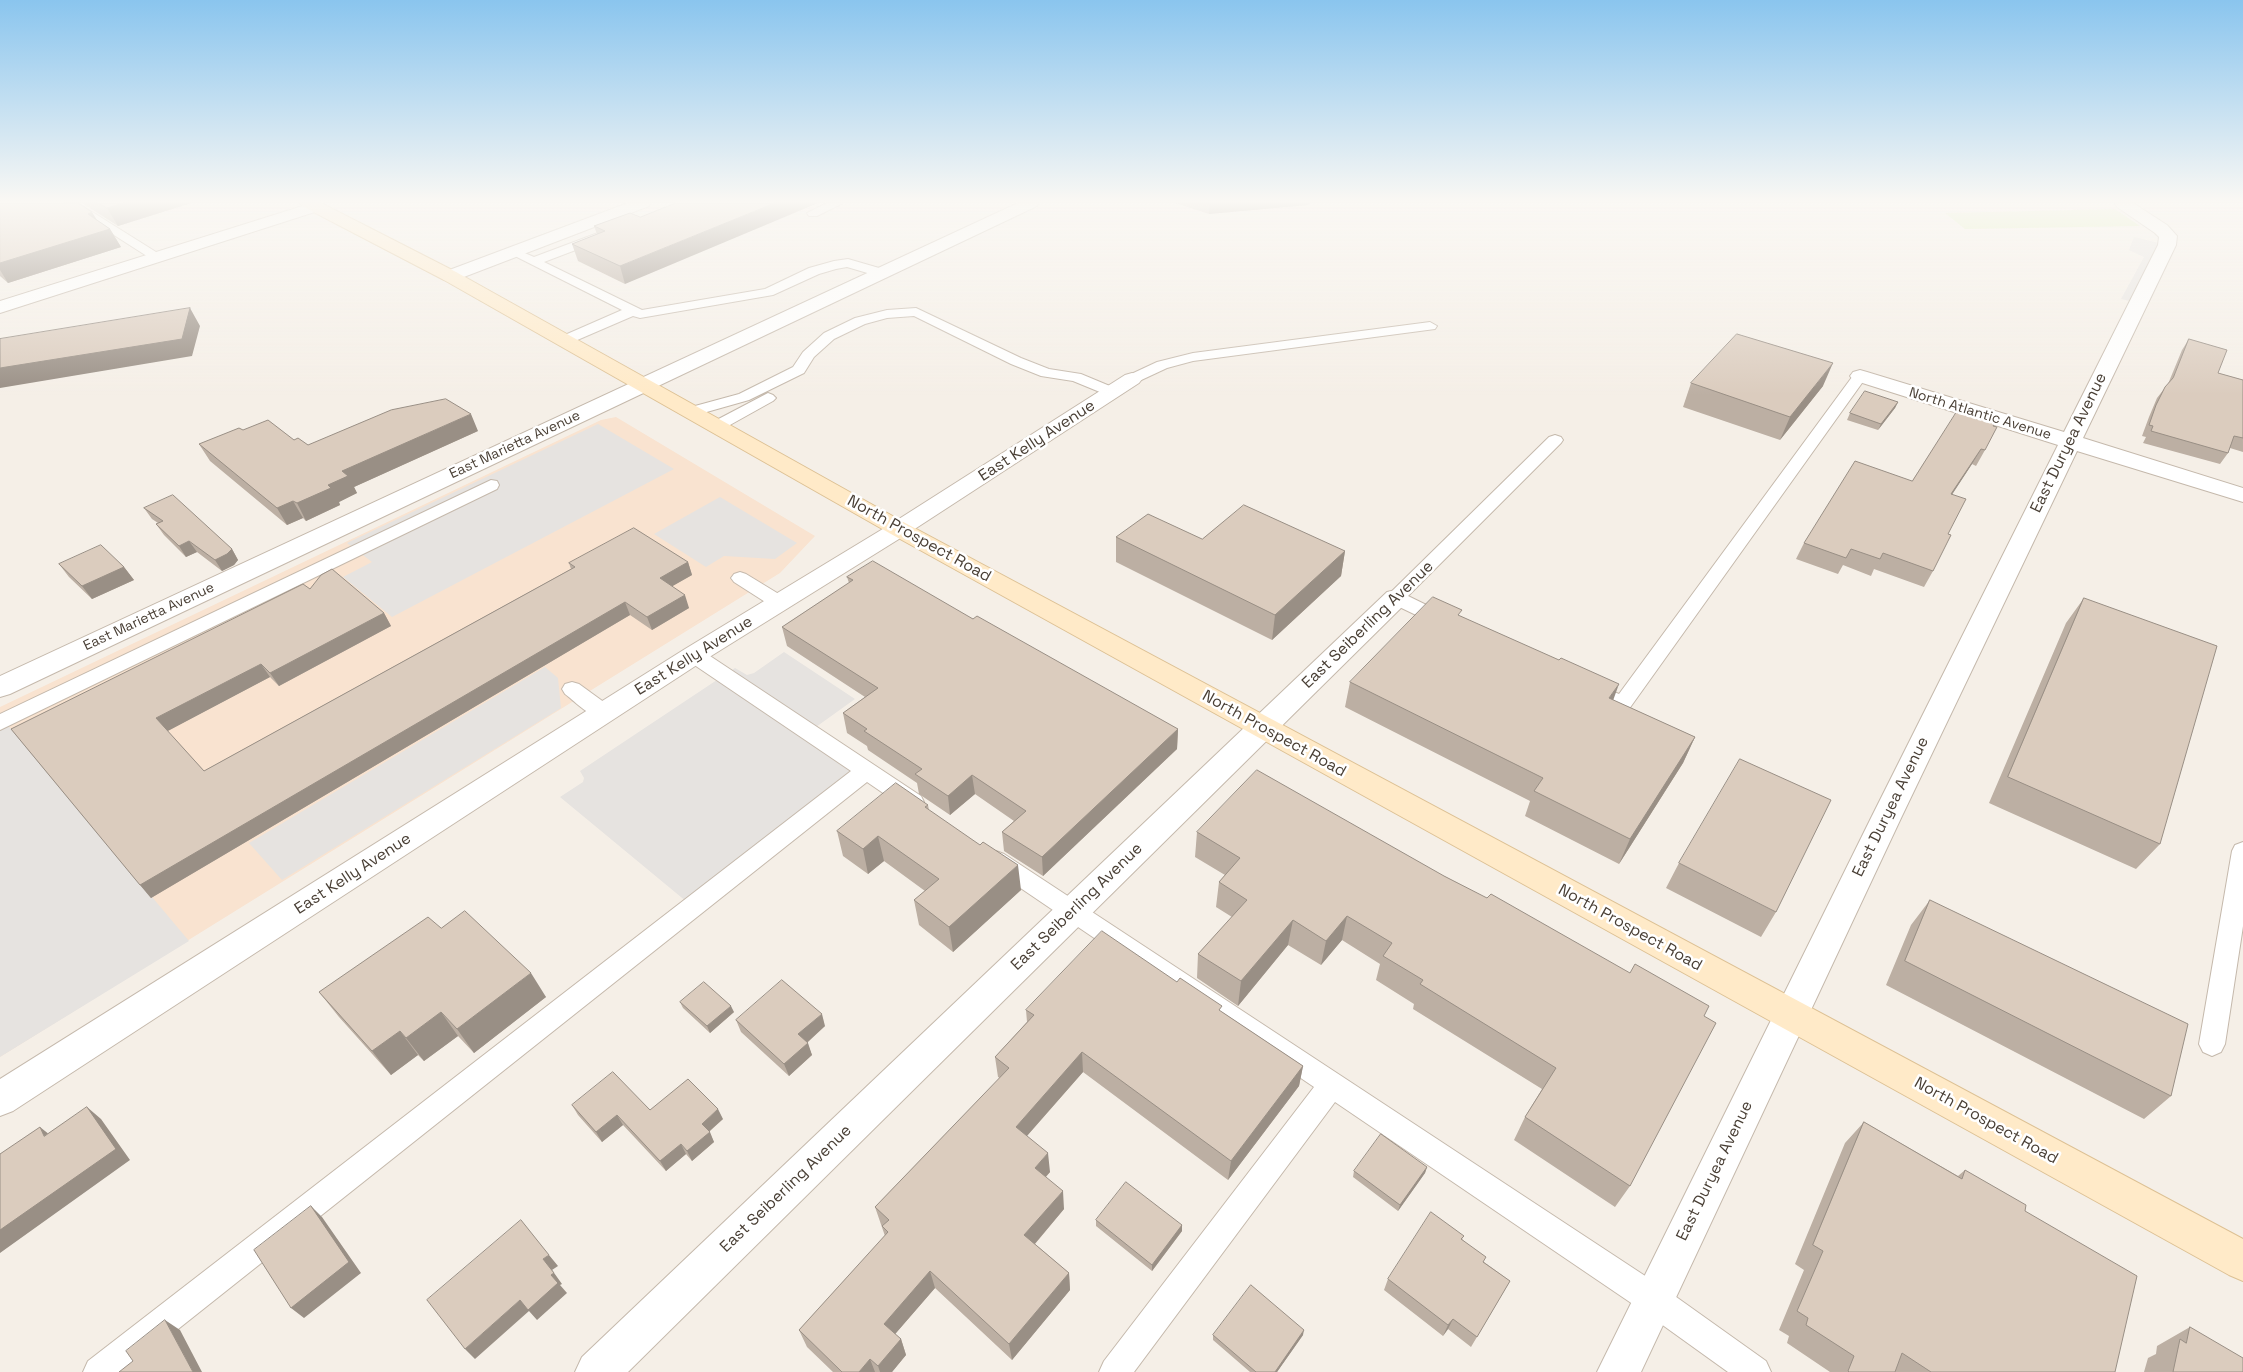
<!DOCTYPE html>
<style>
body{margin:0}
canvas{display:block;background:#f5efe7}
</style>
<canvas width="2243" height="1372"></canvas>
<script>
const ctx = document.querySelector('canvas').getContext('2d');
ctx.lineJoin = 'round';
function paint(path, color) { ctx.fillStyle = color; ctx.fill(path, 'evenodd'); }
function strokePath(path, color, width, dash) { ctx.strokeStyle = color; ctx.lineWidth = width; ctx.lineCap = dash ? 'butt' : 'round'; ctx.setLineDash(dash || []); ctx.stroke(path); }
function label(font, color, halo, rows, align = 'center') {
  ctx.font = font + ' "Space Grotesk",sans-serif'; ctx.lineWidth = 5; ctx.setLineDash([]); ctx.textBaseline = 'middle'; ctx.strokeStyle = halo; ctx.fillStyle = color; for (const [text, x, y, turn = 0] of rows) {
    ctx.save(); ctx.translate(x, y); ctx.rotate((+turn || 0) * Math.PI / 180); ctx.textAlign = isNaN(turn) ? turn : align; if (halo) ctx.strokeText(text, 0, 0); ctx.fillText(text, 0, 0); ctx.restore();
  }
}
const commercial = new Path2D(`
 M616 417 815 536 780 573 0 1057V707L601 420Z`);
const green = new Path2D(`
 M2115 209 2140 226 1965 229 1945 213Z`);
const parking = new Path2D(`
 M2134 237 2167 245 2138 303 2121 299 2144 257 2129 250Z
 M598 424 674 469 392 617 343 577 372 562 347 543Z
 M720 497 797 543 775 559 724 556 706 567 654 534Z
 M784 652 855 699 809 732 866 771 693 907 560 797 583 782 584 778 580 771 735 668 747 675 754 673Z
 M545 667 558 678 561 708 282 880 249 843Z
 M0 716 189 941 0 1057Z`);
const lane = new Path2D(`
 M64 203H78L164 257 163 260H153Z
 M827 203H843L817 216H809L807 213Z
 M598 233 604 237 602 240 544 262 642 310 765 289 809 268 834 261 848 259 886 270 888 273 881 277 847 267 836 269 819 274 773 295 640 318 633 316 568 344H558L556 341 558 338 622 310 507 252 513 248 534 257Z
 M916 308 1021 358 1049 369 1081 374 1117 389 1120 392 1117 395 1112 397 1073 381 1041 376 1011 364 914 316 887 318 865 324 834 339 814 357 804 373 749 400 689 417 684 415 681 412 684 409 739 394 793 367 803 352 824 333 855 318 887 310Z
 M1430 322 1437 326 1435 329 1193 361 1167 368 1137 382H1127L1125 379 1127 376 1157 362 1193 353Z
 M1860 372 1865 373 1867 376 1629 709C1617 713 1595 704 1589 693L1592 688 1599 686 1619 694 1855 373Z
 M768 393 773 395 776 398 773 401 721 430H709L707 427 709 424Z
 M1555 435 1561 437 1563 440 1561 443 1408 596 1453 618 1455 622 1453 626 1446 628 1439 626 1389 602 1387 598 1389 594 1549 437Z
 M491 480 497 481 499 485 497 489 0 730V714Z
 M740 572 746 574 787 599 789 603 787 607 780 609 773 607 734 582 731 578 734 574Z
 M694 648 701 650 921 796 924 802 921 808 913 810 905 808 867 782 124 1372H83L88 1361 851 771 687 660 684 655 687 650Z
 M572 682 579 684 612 708 615 713 612 718C595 723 578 704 565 694L562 689 565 684Z
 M2243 842V926L2225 1044 2221 1052 2212 1056 2203 1052 2199 1044 2232 851 2235 845Z
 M996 851 1004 854 1665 1289 1766 1361 1771 1372H1728L1643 1311 1335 1102 1134 1372H1099L1104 1361 1314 1087 988 866 985 860 988 854Z`);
const street = new Path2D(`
 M628 203H651L649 206 456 280 450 281 444 280 441 276 444 272Z
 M1018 203H1039L1037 206 10 694 0 697V676Z
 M2115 203H2133L2167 225 2177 236 2176 245 2083 438 2243 488V502L2077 451 1902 816 1641 1372H1597L1872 816 2058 445 1853 380 1850 376 1853 372 1860 370 1867 372 2064 432 2158 245 2159 237 2155 233 2117 207Z
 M309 204H321L323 207 321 210 0 313V301Z
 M1132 373 1139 375 1142 379 1139 383 907 534 703 661 13 1111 0 1116V1079L685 649 891 524 1125 375Z
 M1396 590 1405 592 1409 598 1405 604 628 1372H575L582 1357 1387 592Z`);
const secondary = new Path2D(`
 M300 203H321L456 272 907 524 2243 1239V1281L2229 1275 891 534 444 280 302 206Z`);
const wall = new Path2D(`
 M0 203 97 220 110 229 121 247 8 283 0 276Z
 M82 203H191L118 226Z
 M1175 203H1310L1307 205 1209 214Z
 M630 213 625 284 578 261 572 244 597 234 594 226Z
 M2189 339 2218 373 2243 380V452L2230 448 2228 453 2220 464 2143 443 2146 437 2142 436 2149 417 2157 398 2168 384 2182 350Z
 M1691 383 1823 386 1780 440 1683 407Z
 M1898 402 1895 408 1878 430 1847 420 1850 413Z
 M1993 426 1985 450 1976 466 1972 464 1952 494 1948 534 1933 571 1924 587 1874 569 1871 576 1843 565 1838 574 1796 559 1804 543 1912 481Z
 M478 431 354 487 357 493 339 502 340 505 306 521 303 518 287 525 210 461 199 444 294 440 308 445Z
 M144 508 232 549 238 560 234 565 222 571 197 552 186 557 164 535 156 524 158 523 152 519Z
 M1116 537 1202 539 1345 551 1341 576 1272 640 1116 562Z
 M688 562 692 575 672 586 689 608 652 630 630 615 151 898 11 729 310 589 384 613 391 626 279 686 270 677 167 731 204 771 571 569 569 563Z
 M59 564 124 567 134 580 92 599 69 577Z
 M847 577 973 619 1178 729 1177 749 1043 876 1004 851 1002 832 1014 821 975 794 950 815 919 794 917 783 868 750 867 746 847 733 843 713 865 697 787 646 782 627 849 583Z
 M2084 598 2160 844 2136 869 1989 803 2066 623Z
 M1460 616 1613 700 1695 737 1683 763 1619 864 1525 816 1530 801 1345 707 1350 682Z
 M928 805 929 810 1021 890 953 952 919 925 914 900 925 891 884 861 868 874 843 856 837 831Z
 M1197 832 1444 876 1704 1016 1630 1186 1615 1207 1514 1140 1525 1117 1542 1089 1413 1009 1414 1004 1376 980 1380 964 1342 940 1321 965 1288 945 1238 1006 1197 978 1198 954 1232 917 1216 907 1219 882 1225 875 1195 857Z
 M1679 863 1776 912 1761 937 1666 888Z
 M1930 900 2171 1096 2144 1119 1886 985 1911 925Z
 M441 928 546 997 474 1053 458 1036 424 1061 418 1055 391 1075 339 1017 319 992Z
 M680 1002 734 1012 710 1033 683 1008Z
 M1026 1010 1222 1012 1303 1066 1299 1086 1228 1180 1083 1072 1027 1136 1050 1172 1046 1177 1064 1209 1035 1244 1069 1273 1070 1290 1012 1360 935 1288 895 1334 901 1339 906 1355 892 1372H833L807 1347 799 1330 885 1236 875 1207 1000 1078 998 1077 995 1057 1027 1022Z
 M736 1020 825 1026 807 1043 812 1055 789 1076 741 1032Z
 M572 1105 650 1110 723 1119 709 1132 714 1142 692 1161 686 1154 666 1171 623 1125 602 1142 578 1115Z
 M1864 1122 1958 1176 1965 1170 2025 1211 2115 1372H1830L1787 1343 1789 1336 1779 1330 1804 1270 1795 1264 1845 1143Z
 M1427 1167 1425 1173 1398 1211 1353 1177 1354 1171Z
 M1096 1220 1182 1225V1231L1152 1271 1096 1226Z
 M1464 1236 1462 1239 1484 1262 1510 1281 1471 1347 1448 1329 1443 1336 1384 1290 1388 1279Z
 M2190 1327 2243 1372H2144L2148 1358 2156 1354 2157 1346Z
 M1213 1335H1303L1277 1372H1250L1213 1340Z`);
const shadedWall = new Path2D(`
 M124 203H191L118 226 107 208Z
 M775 203H818L625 284 620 266Z
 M1210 203H1310L1307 205 1209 214Z
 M92 212 103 230 88 214Z
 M110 229 121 247 8 283 0 270V263Z
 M190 308 200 326 192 356 0 388V368Z
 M1833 363 1823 386 1780 440 1790 417Z
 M1898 402 1895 408 1878 430 1881 424Z
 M471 414 478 431 354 487 357 493 339 502 340 505 306 521 297 503 328 485 342 471Z
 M1981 449 1972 464 1942 510 1951 494Z
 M293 501 303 518 287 525 277 508Z
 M189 541 197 552 186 557 179 546Z
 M232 549 238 560 234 565 222 571 215 560Z
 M1345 551 1341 576 1272 640 1275 615Z
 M688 562 692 575 664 591 660 578Z
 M124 567 134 580 92 599 82 586Z
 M685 595 689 608 652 630 647 617Z
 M625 602 630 615 151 898 140 885Z
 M384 613 391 626 279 686 270 673Z
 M261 664 270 677 166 732 156 718Z
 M1619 684 1610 709 1609 698Z
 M1178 729 1177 749 1043 876 1042 857Z
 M1695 737 1683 763 1619 864 1630 839Z
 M972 775 975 794 950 815 948 796Z
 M878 836 884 861 868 874 863 849Z
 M1018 865 1021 890 953 952 949 927Z
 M1347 916 1342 940 1321 965 1326 941Z
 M1293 920 1288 945 1238 1006 1241 981Z
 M531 973 546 997 474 1053 457 1029Z
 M731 1006 734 1012 710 1033 707 1026Z
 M441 1012 458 1036 424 1061 406 1038Z
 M822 1014 825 1026 802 1047 798 1034Z
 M400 1031 418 1055 391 1075 372 1051Z
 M808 1043 812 1055 789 1076 784 1064Z
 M1082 1052 1083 1072 1018 1146 1016 1127Z
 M1303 1066 1299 1086 1228 1180 1231 1161Z
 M87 1107 101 1119 130 1160 0 1253V1230Z
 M718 1109 723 1119 706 1134 702 1124Z
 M617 1115 623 1125 602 1142 596 1132Z
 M40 1127 55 1139 44 1136Z
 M710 1132 714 1142 692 1161 687 1151Z
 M681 1144 686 1154 666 1171 660 1161Z
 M1048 1153 1050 1172 1037 1186 1035 1168Z
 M1427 1167 1425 1173 1398 1211 1400 1205Z
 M1063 1191 1064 1209 1027 1253 1024 1235Z
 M311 1206 322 1217 361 1273 304 1318 291 1308Z
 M1182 1225V1231L1152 1271V1265Z
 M549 1255 558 1266 552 1270 562 1284 560 1285 567 1293 537 1320 529 1311 475 1359 465 1349 520 1300 551 1275 543 1259Z
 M930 1271 935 1288 890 1340 884 1324Z
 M1069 1273 1070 1290 1012 1360 1009 1344Z
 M1453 1319 1448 1329 1443 1336 1448 1325Z
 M165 1320 180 1330 202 1372H193Z
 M1304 1330 1303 1335 1277 1372H1275Z
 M901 1339 906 1355 892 1372H880L878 1366Z
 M870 1359 875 1372H859Z`);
const building = new Path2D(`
 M0 203H78L92 212 88 214 110 229 0 263Z
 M99 203H124L107 208Z
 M676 203H775L620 266 572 244 605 231 594 226 630 213 640 217Z
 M190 308 182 339 0 368V339Z
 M1737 334 1833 363 1790 417 1691 383Z
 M2189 339 2227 350 2218 373 2243 380V438L2234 436 2228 453 2151 431 2153 426 2149 425 2156 405 2165 387 2173 378Z
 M1865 391 1898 402 1881 424 1850 413Z
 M446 399 471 414 342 471 348 476 328 485 331 488 297 503 293 501 277 508 199 444 239 428 243 430 268 420 294 440 298 438 308 445 391 410Z
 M1958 410 1996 421 1993 426 1997 427 1985 450 1981 449 1951 494 1966 499 1948 534 1951 535 1933 571 1883 553 1880 559 1851 549 1846 558 1804 543 1855 461 1912 481Z
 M173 495 232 549 227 554 215 560 189 541 179 546 156 524 163 521 144 508Z
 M1244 505 1345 551 1275 615 1116 537 1148 514 1202 539Z
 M634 528 688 562 660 578 685 595 647 617 625 602 140 885 11 729 303 584 310 589 321 575 332 569 384 613 270 673 261 664 156 718 204 771 575 567 569 563Z
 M101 545 124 567 82 586 59 564Z
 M873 561 973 619 977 616 1178 729 1042 857 1002 832 1026 811 972 775 948 796 915 774 922 769 864 731 867 729 843 713 878 688 782 627 853 580 847 577Z
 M1433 597 1462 610 1458 615 1559 660 1561 658 1619 684 1609 698 1695 737 1630 839 1534 791 1543 778 1350 682Z
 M2084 598 2217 646 2160 844 2008 777Z
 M1740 759 1831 800 1776 912 1679 863Z
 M1257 770 1444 876 1487 898 1491 894 1630 973 1635 964 1709 1006 1704 1016 1716 1023 1630 1186 1525 1117 1556 1068 1420 984 1423 980 1383 956 1392 943 1347 916 1326 941 1293 920 1241 981 1198 954 1247 900 1219 882 1240 858 1197 832Z
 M896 783 928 805 925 807 980 845 983 842 1018 865 949 927 914 900 939 879 878 836 863 849 837 831Z
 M1930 900 2188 1024 2171 1096 1905 961Z
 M465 911 531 973 457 1029 441 1012 406 1038 400 1031 372 1051 319 992 428 917 441 928Z
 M1102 931 1177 982 1180 978 1222 1006 1219 1010 1303 1066 1231 1161 1082 1052 1016 1127 1048 1153 1035 1168 1063 1191 1024 1235 1069 1273 1009 1344 930 1271 884 1324 901 1339 878 1366 870 1359 859 1372H842L799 1330 888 1232 882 1226 889 1220 875 1207 1009 1068 995 1057 1034 1015 1026 1010Z
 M782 980 822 1014 798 1034 808 1043 784 1064 736 1020Z
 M704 982 731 1006 707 1026 680 1002Z
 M613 1072 650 1110 688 1079 718 1109 702 1124 710 1132 687 1151 681 1144 660 1161 617 1115 596 1132 572 1105Z
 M87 1107 116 1149 0 1230V1154L40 1127 44 1136Z
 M1864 1122 1962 1179 1965 1170 2026 1205 2025 1211 2137 1276 2115 1372H1931L1902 1353 1895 1372H1849L1848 1371 1854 1356 1806 1325 1808 1318 1797 1311 1823 1251 1813 1245Z
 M1381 1134 1427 1167 1400 1205 1354 1171Z
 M1126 1182 1182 1225 1152 1265 1096 1220Z
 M311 1206 349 1262 291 1308 254 1250Z
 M1431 1212 1464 1236 1461 1239 1486 1257 1483 1262 1510 1281 1477 1337 1453 1319 1448 1325 1388 1279Z
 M521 1220 549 1255 543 1259 554 1273 551 1275 558 1283 528 1310 520 1300 465 1349 427 1300Z
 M1251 1285 1304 1330 1275 1372H1256L1213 1335Z
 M165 1320 193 1372H119L133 1361 126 1351Z
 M2190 1327 2243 1358V1372H2173L2180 1339 2186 1343Z`);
const farStreetnames = [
 ["North Atlantic Avenue",1980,414,17],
 ["East Marietta Avenue",515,445,-25],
 ["East Marietta Avenue",149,617,-25]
];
const streetNames = [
 ["East Kelly Avenue",1037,441,-33],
 ["East Duryea Avenue",2069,443,-64],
 ["North Prospect Road",919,539,29],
 ["East Seiberling Avenue",1368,625,-44],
 ["East Kelly Avenue",694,656,-32],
 ["North Prospect Road",1274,734,29],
 ["East Duryea Avenue",1891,807,-64],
 ["East Kelly Avenue",353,874,-33],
 ["East Seiberling Avenue",1077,907,-44],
 ["North Prospect Road",1630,928,29],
 ["North Prospect Road",1986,1121,29],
 ["East Duryea Avenue",1715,1171,-64],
 ["East Seiberling Avenue",786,1189,-44]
];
paint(commercial, '#f9e3d0');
paint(green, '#d8eeac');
paint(parking, '#e6e3e0');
strokePath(lane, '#c5b9ac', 2);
strokePath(street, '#c5b9ac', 2);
strokePath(secondary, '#ddc194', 2);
paint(lane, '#fff');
paint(street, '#fff');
paint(secondary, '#ffeac8');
paint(wall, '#bcafa3');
paint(shadedWall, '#998f85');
paint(building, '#dbccbe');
strokePath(building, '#998f85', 1);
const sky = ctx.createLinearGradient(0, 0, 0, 395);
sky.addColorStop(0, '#8ac5ee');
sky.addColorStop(0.51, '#faf8f4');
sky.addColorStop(1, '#faf8f400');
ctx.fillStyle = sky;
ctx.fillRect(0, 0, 2243, 395);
label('14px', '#493f35', '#fff', farStreetnames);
label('16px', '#493f35', '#fff', streetNames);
</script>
